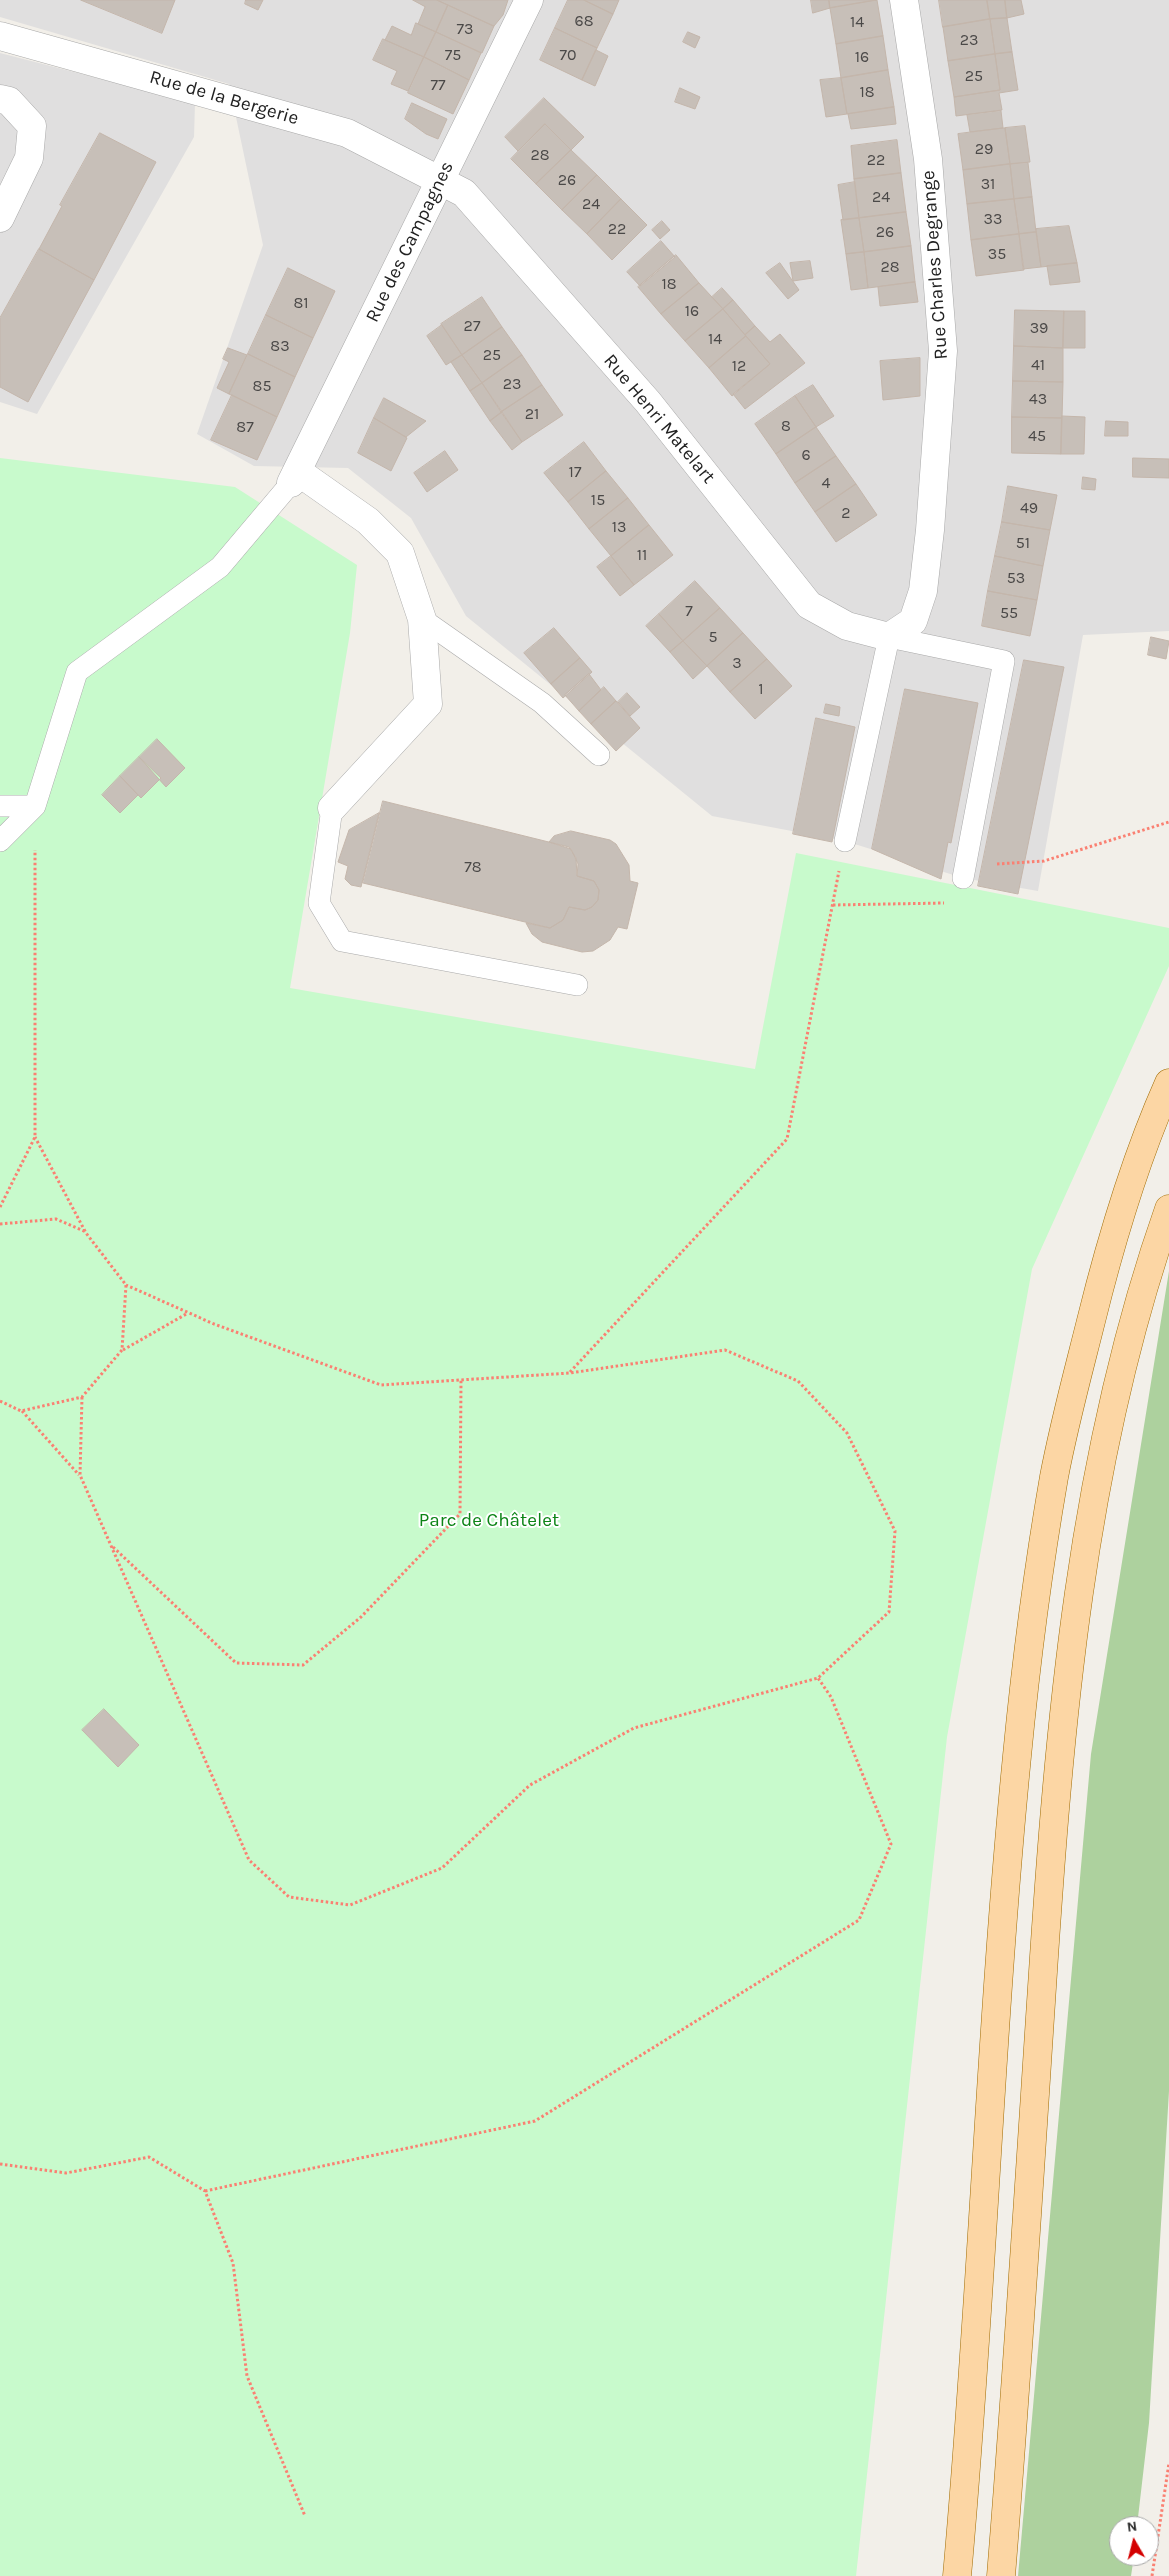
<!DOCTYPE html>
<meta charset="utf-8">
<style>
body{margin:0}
#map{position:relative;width:1169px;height:2576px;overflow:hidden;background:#f2efe9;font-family:Karla,sans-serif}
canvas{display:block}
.north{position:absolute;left:1109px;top:2516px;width:50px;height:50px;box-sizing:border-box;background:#fff;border:1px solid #a7a7a7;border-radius:50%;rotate:352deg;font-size:14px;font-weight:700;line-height:20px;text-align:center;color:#222}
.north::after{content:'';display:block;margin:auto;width:18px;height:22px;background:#d40000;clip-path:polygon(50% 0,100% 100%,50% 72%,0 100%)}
</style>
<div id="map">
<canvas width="1169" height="2576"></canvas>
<div class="north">N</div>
</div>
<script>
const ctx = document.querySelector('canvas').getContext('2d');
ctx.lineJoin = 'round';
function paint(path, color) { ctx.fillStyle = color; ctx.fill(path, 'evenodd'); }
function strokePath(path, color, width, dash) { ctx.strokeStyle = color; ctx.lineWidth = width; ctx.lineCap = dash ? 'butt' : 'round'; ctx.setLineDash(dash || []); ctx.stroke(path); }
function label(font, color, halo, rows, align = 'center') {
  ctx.font = font + ' Karla,sans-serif'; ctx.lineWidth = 4; ctx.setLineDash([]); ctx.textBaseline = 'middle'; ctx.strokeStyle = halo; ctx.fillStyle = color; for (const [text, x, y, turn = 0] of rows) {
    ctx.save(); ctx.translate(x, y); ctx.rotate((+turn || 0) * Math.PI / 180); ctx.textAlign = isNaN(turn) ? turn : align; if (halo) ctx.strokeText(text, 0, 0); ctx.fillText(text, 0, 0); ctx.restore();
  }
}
const residential = new Path2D(`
 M0 0H1169V631L1083 635 1038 891 963 878 845 841 712 816 466 616 411 518 348 468 254 466 197 434 263 245 229 84 0 17Z
 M0 53 195 103 194 137 37 414 0 402Z`);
const forest = new Path2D(`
 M1169 1271V2091L1149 2423 1137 2526H1119V2556H1134L1131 2576H1018L1091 1754Z`);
const park = new Path2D(`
 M0 458 235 487 357 565 350 633 290 988 755 1069 796 853 1169 928V966L1032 1269 947 1737 856 2576H0Z`);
const building = new Path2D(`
 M81 0H175L162 33Z
 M246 0H263L258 10 245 4Z
 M413 0H437L448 5 436 32 418 24 425 7Z
 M437 0H508L503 15 494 26Z
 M568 0H584L613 14 597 48 555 28Z
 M584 0H619L613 14Z
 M811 0H829L830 8 813 13Z
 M829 0H877L830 8Z
 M877 0 883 36 836 44 830 8Z
 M939 0H987L990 19 943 27Z
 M987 0H1005L1007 18 990 19Z
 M1005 0H1021L1024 14 1007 18Z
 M448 5 494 26 482 53 436 32Z
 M1007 18 1012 52 995 54 990 19Z
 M990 19 995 54 948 61 943 27Z
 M416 23 436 32 424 57 385 40 392 26 411 35Z
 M555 28 597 48 582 80 540 60Z
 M436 32 481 53 469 80 424 57Z
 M688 32 700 37 695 48 683 42Z
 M883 36 888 70 841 78 836 44Z
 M383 39 424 57 408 91 391 84 397 71 373 60Z
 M596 50 608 56 595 86 582 80Z
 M1012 52 1018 90 999 93 1002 110 956 116 954 97 1000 90 995 54Z
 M995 54 1000 90 954 97 948 61Z
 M424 57 469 80 453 114 408 93Z
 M888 70 894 107 847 114 841 78Z
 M841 78 847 114 826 117 820 80Z
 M680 88 700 97 695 109 675 102Z
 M544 98 584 137 571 150 545 124 518 151 505 137Z
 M412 103 447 119 438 139 426 134 405 119Z
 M894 107 896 124 851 129 848 114Z
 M1001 111 1003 128 970 132 967 115Z
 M545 124 571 150 536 184 511 159Z
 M1025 126 1030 162 1010 164 1005 128Z
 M1003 128H1005L1010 164 963 170 958 134Z
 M100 133 156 162 94 280 39 249 62 206 60 205Z
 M897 140 901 173 854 179 851 146Z
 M571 150 597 175 562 210 536 184Z
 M1028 163 1032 197 1014 199 1010 164Z
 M1010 164 1014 199 967 204 963 170Z
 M901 173 906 212 859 218 854 179Z
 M597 175 621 199 587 234 562 210Z
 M855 182 859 218 843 220 838 185Z
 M1032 197 1036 232 1019 234 1014 199Z
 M621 199 647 225 612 260 587 234Z
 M1014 199 1019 234 971 240 967 204Z
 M906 212 911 246 864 252 859 218Z
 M859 218 864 252 846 254 841 220Z
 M662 221 670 230 660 239 652 230Z
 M1069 226 1077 263 1041 267 1036 229Z
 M1036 232 1041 267 1023 269 1019 234Z
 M1019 234 1024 270 976 276 971 240Z
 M661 241 675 257 640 286 627 272Z
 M911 246 915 282 868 288 864 252Z
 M39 249 94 280 28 402 0 387V318Z
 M864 252 868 288 851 290 846 254Z
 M676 255 699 283 661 314 638 287Z
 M810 261 813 278 793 281 790 263Z
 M780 263 799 290 788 299 766 273Z
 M1077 263 1080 282 1050 285 1047 266Z
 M288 268 335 291 313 338 266 315Z
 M915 282 918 302 880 306 878 287Z
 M699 283 723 309 685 341 661 314Z
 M722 288 733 300 723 309 712 297Z
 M482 297 502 327 462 355 441 324Z
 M733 300 755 326 745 335 723 309Z
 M723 309 746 336 709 368 685 341Z
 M1015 310 1064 311 1063 348 1014 346Z
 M1064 311H1085V348H1063Z
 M266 315 313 338 295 377 248 354Z
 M442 325 462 355 446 365 427 336Z
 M755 326 770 342 780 334 805 363 745 409 733 394 770 364 745 335Z
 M502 327 522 355 482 383 462 355Z
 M746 336 770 364 732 396 709 368Z
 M1014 346 1063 348V382L1013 381Z
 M228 348 247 355 229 394 217 388 229 362 223 359Z
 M248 354 295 377 277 417 229 394Z
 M462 355 482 383 470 391 451 362Z
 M522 355 542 385 501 412 482 383Z
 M920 358V396L883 400 880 361Z
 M1013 381 1063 382 1062 418 1012 417Z
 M482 383 502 412 490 421 470 391Z
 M542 385 563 415 522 442 501 412Z
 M813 385 834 416 816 427 795 396Z
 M232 395 277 417 257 460 211 440Z
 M795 396 816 427 776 454 755 424Z
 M384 398 426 421 406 437 374 418Z
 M502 412 522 442 512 450 490 421Z
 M1062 416 1085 417 1084 454H1061Z
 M1012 417 1062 418 1061 454 1012 453Z
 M374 418 407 438 391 471 358 453Z
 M1106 421 1128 422V436H1105Z
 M816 427 836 456 795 483 776 454Z
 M584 442 606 471 568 502 544 473Z
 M445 451 458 470 427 492 414 473Z
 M836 456 856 484 815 512 795 483Z
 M1133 458 1169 459V478L1133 477Z
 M606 471 628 498 589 529 568 502Z
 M1083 477 1096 479 1095 490 1082 489Z
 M856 484 877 515 836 542 815 512Z
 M1008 486 1057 495 1050 530 1002 522Z
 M628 498 649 525 611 556 589 529Z
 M1002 522 1050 530 1043 566 995 556Z
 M649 525 673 555 634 585 611 556Z
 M611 556 634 585 620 596 597 567Z
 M995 556 1043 566 1037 600 988 591Z
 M695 581 720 608 683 641 659 614Z
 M988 591 1037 600 1030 636 982 626Z
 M720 608 743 633 707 666 683 641Z
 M659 614 683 641 670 652 646 626Z
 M554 628 580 658 551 684 524 653Z
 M743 633 767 659 730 692 707 666Z
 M1151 637 1169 641 1166 659 1148 655Z
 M683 641 707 666 693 679 670 652Z
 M580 658 592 672 563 698 551 684Z
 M767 659 792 686 755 719 730 692Z
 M1024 660 1064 667 1018 894 978 886Z
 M589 674 601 690 579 711 565 695Z
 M604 687 616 701 591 724 579 711Z
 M905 689 978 703 951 843 948 842 941 879 872 849Z
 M627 693 640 707 630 716 618 702Z
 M616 701 640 728 616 751 591 724Z
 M826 704 840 707 839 716 824 713Z
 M816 718 855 727 832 842 793 834Z
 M157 739 185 768 166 787 139 757Z
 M139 757 161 778 141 798 120 776Z
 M120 776 138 795 120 813 102 795Z
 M383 801 569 847 576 858 577 876 594 881 599 890 598 900 592 907 585 910 569 907 563 920 550 928 363 883Z
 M379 813 361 887 351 885 345 879 348 866 338 862 349 830Z
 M571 831 610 840 616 844 629 865 630 881 638 883 627 929 618 927 610 940 593 951 582 952 542 942 532 934 526 923 550 928 563 920 569 907 585 910 592 907 598 900 599 890 594 881 577 876 578 864 571 849 549 842 554 836Z
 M104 1709 139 1745 118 1767 82 1730Z`);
const path = new Path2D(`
 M997 864 1044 861 1169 822
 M833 905 944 903
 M0 1207 35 1137V850
 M0 1224 56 1219 86 1232
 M123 1350 188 1313
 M570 1372 787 1139 839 871
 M82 1397 80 1475 249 1860 289 1897 350 1905 442 1868 530 1785 634 1728 818 1678 889 1612 895 1531 847 1433 798 1381 725 1350 570 1373 381 1385 214 1324 126 1285
 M0 1401 21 1411 82 1397 122 1350 126 1285 86 1233 35 1137
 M22 1411 79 1475
 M113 1547 236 1663 303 1665 361 1617 460 1514 461 1380
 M0 2164 66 2173 149 2157 205 2191 233 2263 247 2376 305 2516
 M205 2191 535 2121 859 1920 891 1844 831 1697 818 1678
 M1152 2576 1169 2463`);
const service = new Path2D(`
 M422 619 542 703 599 755
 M0 806H35
 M332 808 319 903 342 941 577 985
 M0 841 35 806 77 672 220 567 291 483
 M845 841 889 637 1004 661 963 878`);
const minor = new Path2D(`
 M0 36 347 133 464 193 648 402 809 605 847 626 889 637 913 621 923 591 930 530 943 351 928 159 904 0
 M0 99 9 101 32 126 29 158 0 218
 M297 471 368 521 400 553 422 619 428 704 332 808
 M291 483 529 0`);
const primary = new Path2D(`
 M957 2576C982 2303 990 2029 1017 1756 1026 1662 1038 1569 1054 1477 1064 1424 1078 1373 1091 1321 1111 1240 1135 1159 1169 1083
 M1001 2576C1017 2380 1029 2184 1042 1987 1059 1726 1081 1458 1169 1209`);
const numberNames = [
 ["68",584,21],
 ["14",857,22],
 ["73",465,29],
 ["23",969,40],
 ["75",453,55],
 ["70",568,55],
 ["16",862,57],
 ["25",974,76],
 ["77",438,85],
 ["18",867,92],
 ["29",984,149],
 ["28",540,155],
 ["22",876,160],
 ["26",567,180],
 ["31",988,184],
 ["24",881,197],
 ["24",591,204],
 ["33",993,219],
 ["22",617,229],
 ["26",885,232],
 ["35",997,254],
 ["28",890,267],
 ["18",669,284],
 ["81",301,303],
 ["16",692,311],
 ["27",472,326],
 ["39",1039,328],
 ["14",715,339],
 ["83",280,346],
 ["25",492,355],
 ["41",1038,365],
 ["12",739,366],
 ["23",512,384],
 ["85",262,386],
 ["43",1038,399],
 ["21",532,414],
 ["8",786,426],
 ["87",245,427],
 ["45",1037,436],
 ["6",806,455],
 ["17",575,472],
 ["4",826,483],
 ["15",598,500],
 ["49",1029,508],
 ["2",846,513],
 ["13",619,527],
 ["51",1023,543],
 ["11",642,555],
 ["53",1016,578],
 ["7",689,611],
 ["55",1009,613],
 ["5",713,637],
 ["3",737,663],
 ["1",761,689],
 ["78",473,867]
];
const streetNames = [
 ["Rue de la Bergerie",224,98,16],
 ["Rue des Campagnes",410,242,-64],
 ["Rue Charles Degrange",935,265,-94],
 ["Rue Henri Matelart",659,419,50]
];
const parkNames = [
 ["Parc de Châtelet",489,1521]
];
paint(residential, '#e0dfdf');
paint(forest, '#add19e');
paint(park, '#c8facc');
paint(building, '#c7bfb8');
strokePath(building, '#c4b6ab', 1);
strokePath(service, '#a9a9a9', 22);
strokePath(minor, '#a9a9a9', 29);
strokePath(primary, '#a06b00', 29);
strokePath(path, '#fa8072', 3, [2.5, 2.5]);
strokePath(service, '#fff', 21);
strokePath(minor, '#fff', 28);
strokePath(primary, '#fcd6a4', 28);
label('16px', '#4b4948', null, numberNames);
label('19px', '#222', '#fff', streetNames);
label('19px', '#0c8416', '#fff', parkNames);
</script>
